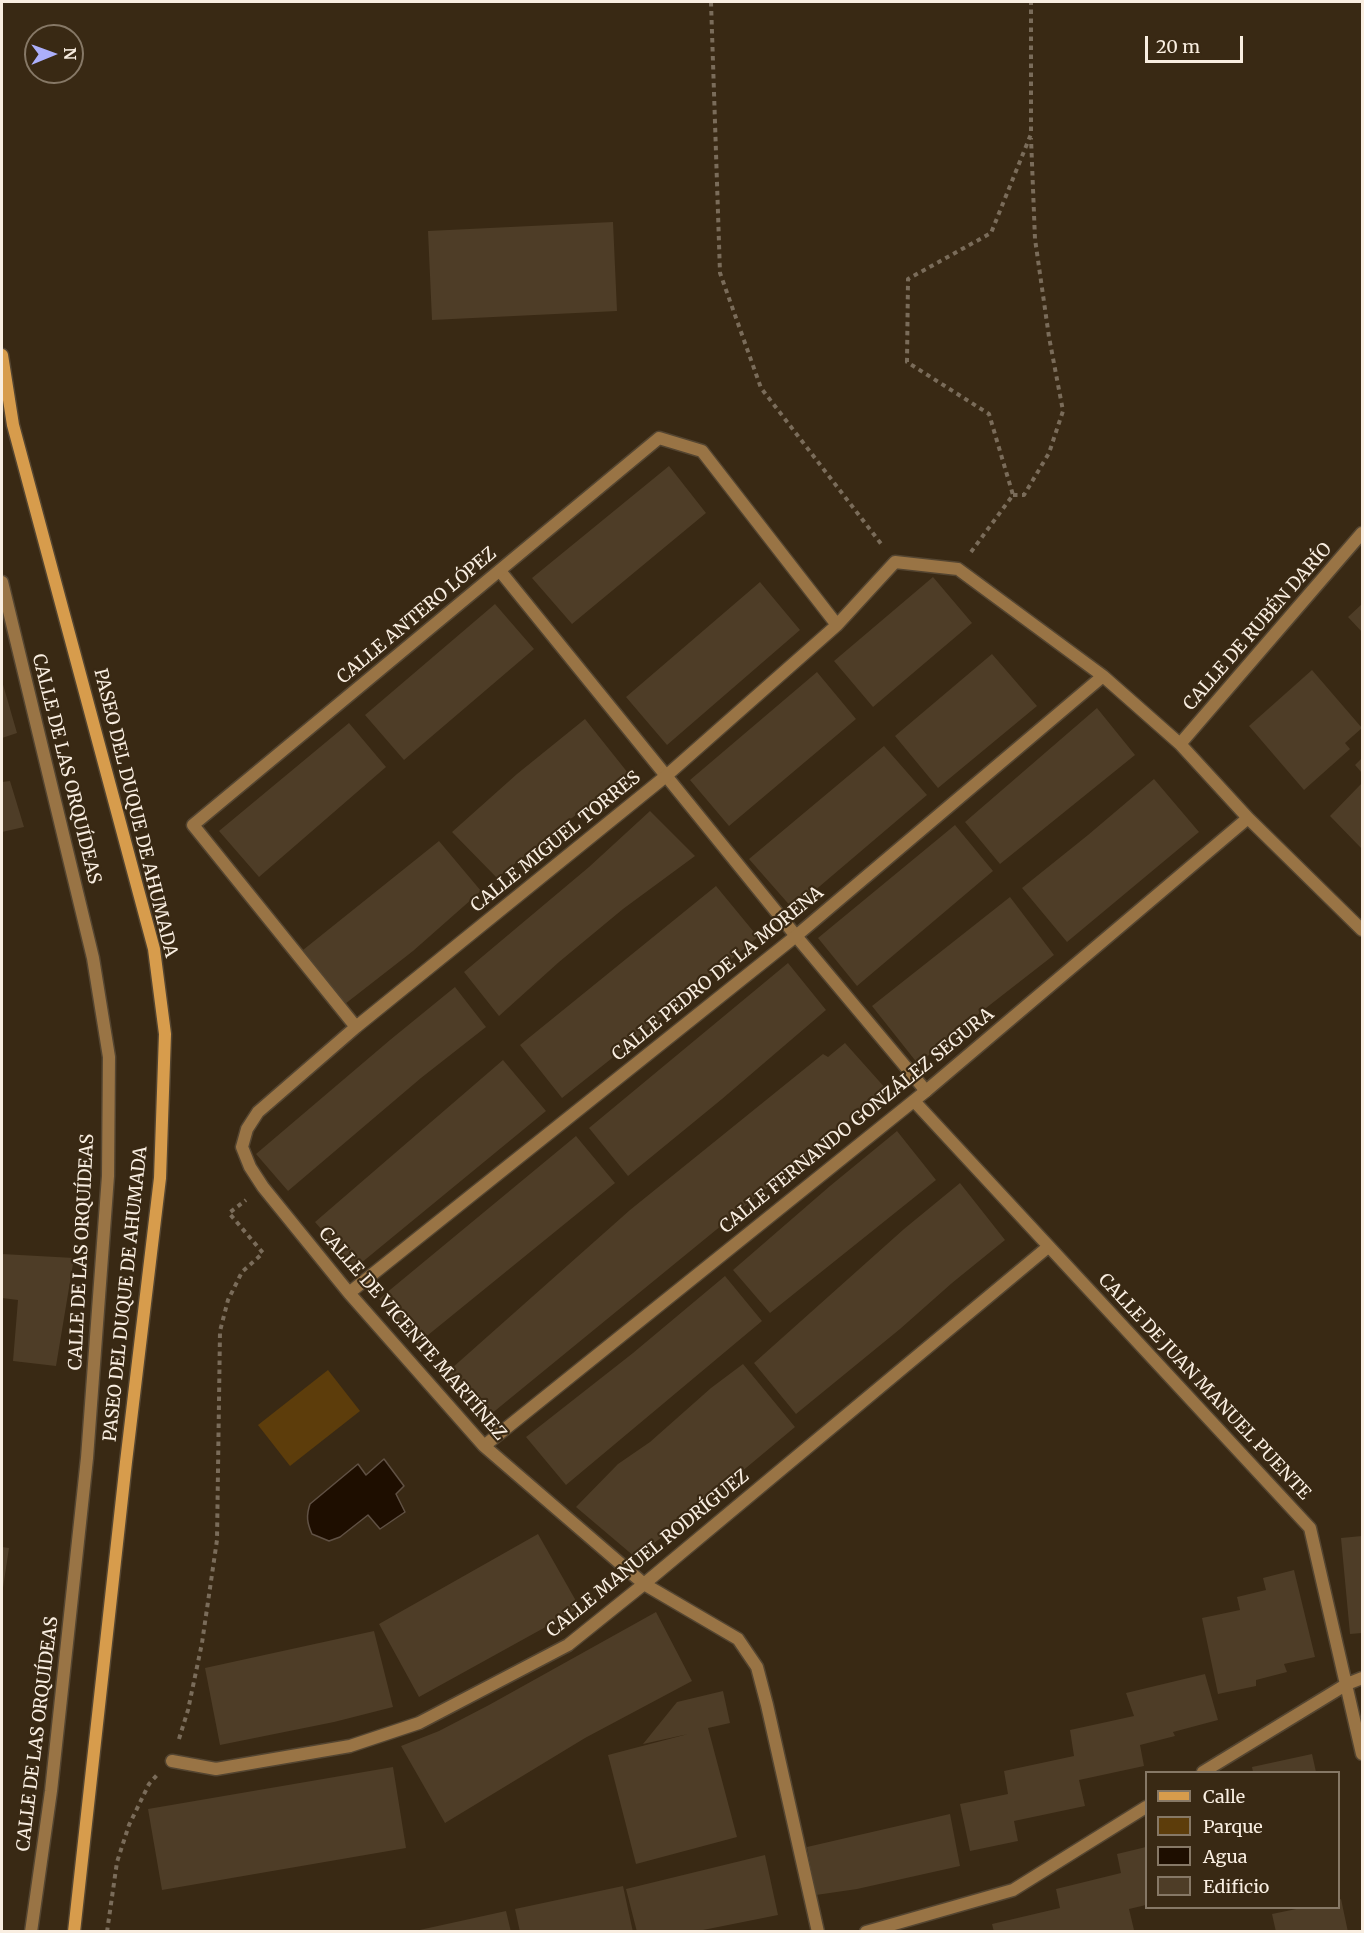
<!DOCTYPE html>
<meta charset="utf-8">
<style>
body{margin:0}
#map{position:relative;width:1364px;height:1933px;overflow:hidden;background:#392914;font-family:Merriweather,serif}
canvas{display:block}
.frame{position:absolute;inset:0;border:3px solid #f9eee1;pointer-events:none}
.legend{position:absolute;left:1145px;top:1771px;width:195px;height:138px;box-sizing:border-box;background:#392914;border:2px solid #867866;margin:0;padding:8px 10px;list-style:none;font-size:18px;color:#f9eee1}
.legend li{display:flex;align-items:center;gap:12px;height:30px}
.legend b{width:30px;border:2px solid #867866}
.north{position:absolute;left:24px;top:24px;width:60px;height:60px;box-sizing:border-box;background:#392914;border:2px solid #867866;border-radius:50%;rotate:89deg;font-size:16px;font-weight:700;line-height:24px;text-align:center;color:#f9eee1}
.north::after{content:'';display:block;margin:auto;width:21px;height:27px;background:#acaffb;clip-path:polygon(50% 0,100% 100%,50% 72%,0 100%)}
.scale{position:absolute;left:1145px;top:36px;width:98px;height:27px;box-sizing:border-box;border:3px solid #f9eee1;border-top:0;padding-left:8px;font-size:18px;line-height:21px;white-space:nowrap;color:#f9eee1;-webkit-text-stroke:4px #392914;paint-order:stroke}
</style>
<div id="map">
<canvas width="1364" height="1933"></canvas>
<div class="frame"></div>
<ul class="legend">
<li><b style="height:8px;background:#d79c4c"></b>Calle</li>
<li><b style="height:16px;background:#5d3d0b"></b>Parque</li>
<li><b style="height:16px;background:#1e0e00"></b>Agua</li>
<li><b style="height:16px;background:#4e3d27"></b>Edificio</li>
</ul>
<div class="north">N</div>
<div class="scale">20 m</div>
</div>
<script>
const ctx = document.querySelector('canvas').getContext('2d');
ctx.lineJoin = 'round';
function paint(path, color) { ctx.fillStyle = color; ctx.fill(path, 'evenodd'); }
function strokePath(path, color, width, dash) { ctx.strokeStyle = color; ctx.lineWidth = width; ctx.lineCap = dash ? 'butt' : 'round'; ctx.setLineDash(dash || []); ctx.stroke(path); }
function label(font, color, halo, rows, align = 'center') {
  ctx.font = font + ' Merriweather,serif'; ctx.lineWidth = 4.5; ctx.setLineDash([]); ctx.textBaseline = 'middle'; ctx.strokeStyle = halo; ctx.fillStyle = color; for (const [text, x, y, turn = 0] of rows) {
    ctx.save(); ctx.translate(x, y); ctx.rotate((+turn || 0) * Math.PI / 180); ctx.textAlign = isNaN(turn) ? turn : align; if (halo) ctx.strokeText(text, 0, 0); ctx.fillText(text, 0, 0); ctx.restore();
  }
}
const green = new Path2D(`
 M328 1370 360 1411 290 1466 258 1425Z`);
const water = new Path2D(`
 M384 1459 404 1486 396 1494 405 1512 380 1529 368 1515 340 1537 329 1541 312 1534C307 1523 306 1516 310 1504L358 1464 366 1475Z`);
const building = new Path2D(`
 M613 222 617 311 432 320 428 231Z
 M669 466 706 513 572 624 532 578Z
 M933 577 972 623 873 707 834 661Z
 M760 582 800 630 667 745 626 697Z
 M495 604 534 649 404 760 365 715Z
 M1362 604V632L1348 617Z
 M992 654 1037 706 938 788 895 736Z
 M1312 670 1362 728 1345 743 1350 749 1304 790 1249 726Z
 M817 672 856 719 729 826 690 780Z
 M2 681 17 733 2 738Z
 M1097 708 1135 755 1000 864 965 822Z
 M585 719 628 773 497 878 452 832 517 774Z
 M349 723 386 767 259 877 219 831Z
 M884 746 927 795 793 909 749 859Z
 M1362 758V773L1355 765Z
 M1154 779 1199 832 1067 942 1022 888 1088 835Z
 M10 781 24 827 2 832V782Z
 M1362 783V849L1330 816Z
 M650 811 695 856 623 909 559 962 499 1016 464 972 589 867Z
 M955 825 993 871 857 986 818 938Z
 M439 841 481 891 413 951 345 1004 303 950Z
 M716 886 758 937 626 1047 562 1098 520 1045Z
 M1010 897 1054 955 986 1008 918 1064 872 1006Z
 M788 963 826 1010 722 1099 628 1176 589 1128Z
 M455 987 486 1027 421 1078 288 1191 256 1154 390 1040Z
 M845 1043 887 1090 485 1419 443 1376 630 1210 823 1054 828 1057Z
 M503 1060 546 1111 355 1268 315 1222Z
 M897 1131 936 1180 770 1313 733 1270 830 1186Z
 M576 1136 615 1183 417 1344 379 1299Z
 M960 1183 1005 1240 952 1283 900 1329 796 1414 754 1363 904 1229Z
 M2 1254 74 1258 56 1366 13 1361 18 1300 2 1298Z
 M725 1276 762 1321 566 1485 526 1437 633 1353Z
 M743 1364 795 1427 673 1529 635 1557 576 1507 618 1464 650 1442 711 1388Z
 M538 1534 580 1608 419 1697 379 1624Z
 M1362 1536V1633L1350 1634 1341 1538Z
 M2 1547 9 1548 3 1588H2Z
 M1294 1570 1315 1657 1284 1664 1287 1672 1256 1680V1686L1218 1694 1202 1618 1240 1610 1237 1597 1266 1590 1263 1578Z
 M656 1612 692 1681 585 1738 445 1823 401 1746 439 1731 489 1705Z
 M374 1631 393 1707 334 1722 220 1745 205 1668Z
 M1205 1674 1218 1720 1173 1732 1175 1736 1140 1745 1144 1766 1079 1780 1085 1806 1014 1821 1018 1841 970 1851 960 1804 1008 1794 1004 1771 1074 1756 1070 1730 1134 1716 1126 1693Z
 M723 1691 730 1723 708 1728 737 1837 636 1864 608 1755 688 1734 643 1744 677 1702Z
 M1312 1754 1316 1772H1253L1252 1767Z
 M393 1767 406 1848 162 1890 148 1809Z
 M950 1814 960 1866 857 1889 816 1895 807 1847Z
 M1146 1847V1905L1129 1909 1134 1930 994 1932 992 1924 1060 1908 1056 1889 1121 1873 1117 1854Z
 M765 1855 778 1915 693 1932H637L626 1889Z
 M623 1886 633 1932H520L515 1909Z
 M1341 1899 1348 1932H1276L1272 1914 1301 1908H1338V1900Z
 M506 1911 511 1932H415V1931Z`);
const path = new Path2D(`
 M711 2 720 273 761 388 882 545
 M1013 495H1024L1049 453 1063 411 1049 337 1035 239 1031 138
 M971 552 1013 495 989 414 907 362 908 279 991 233 1031 134V2
 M179 1739 188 1710 202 1643 217 1540 220 1331 228 1300 242 1272 263 1253 229 1213 246 1200
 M107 1932 117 1862 129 1825 149 1784 157 1775`);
const pedestrian = new Path2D(`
 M500 571 796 936 926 1091`);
const minor = new Path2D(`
 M2 582 93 958 109 1057 108 1176 87 1458 51 1791 31 1932
 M1180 744 1362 533
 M356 1027 193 825 659 438 702 451 837 625
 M914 1101 1310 1528 1362 1754
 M349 1293 796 936 1103 676
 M484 1446 926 1091 1248 818
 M172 1761 216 1769 350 1746 419 1723 568 1645 644 1584 1048 1247
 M1203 1772 1347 1684 1362 1678
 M818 1932 767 1705 757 1667 738 1639 644 1584 484 1446 349 1293 263 1187 250 1167 242 1147 247 1129 258 1112 356 1027 666 776 837 625 895 562 958 569 1103 676 1180 744 1248 818 1362 930
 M866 1932 1013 1890 1146 1807`);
const secondary = new Path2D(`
 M2 355 13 425 154 949 165 1034 160 1178 126 1462 74 1932`);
const streetNames = [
 ["CALLE ANTERO LÓPEZ",417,616,-40],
 ["CALLE DE RUBÉN DARÍO",1258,627,-49],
 ["CALLE DE LAS ORQUÍDEAS",66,769,76],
 ["PASEO DEL DUQUE DE AHUMADA",135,813,76],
 ["CALLE MIGUEL TORRES",556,842,-39],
 ["CALLE PEDRO DE LA MORENA",718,974,-39],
 ["CALLE FERNANDO GONZÁLEZ SEGURA",857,1121,-39],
 ["CALLE DE LAS ORQUÍDEAS",82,1252,-87],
 ["PASEO DEL DUQUE DE AHUMADA",126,1294,-84],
 ["CALLE DE VICENTE MARTÍNEZ",412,1334,49],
 ["CALLE DE JUAN MANUEL PUENTE",1204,1387,47],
 ["CALLE MANUEL RODRÍGUEZ",648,1554,-39],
 ["CALLE DE LAS ORQUÍDEAS",38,1734,-83]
];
paint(green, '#5d3d0b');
paint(water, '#1e0e00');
strokePath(water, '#605144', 1.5);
paint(building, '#4e3d27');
strokePath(pedestrian, '#544531', 15);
strokePath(minor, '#544531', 15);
strokePath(secondary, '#544531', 15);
strokePath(path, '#7a6c5a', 4, [4.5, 4.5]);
strokePath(pedestrian, '#997445', 12);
strokePath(minor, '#997445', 12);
strokePath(secondary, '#d79c4c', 12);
label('18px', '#f9eee1', '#392914', streetNames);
</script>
